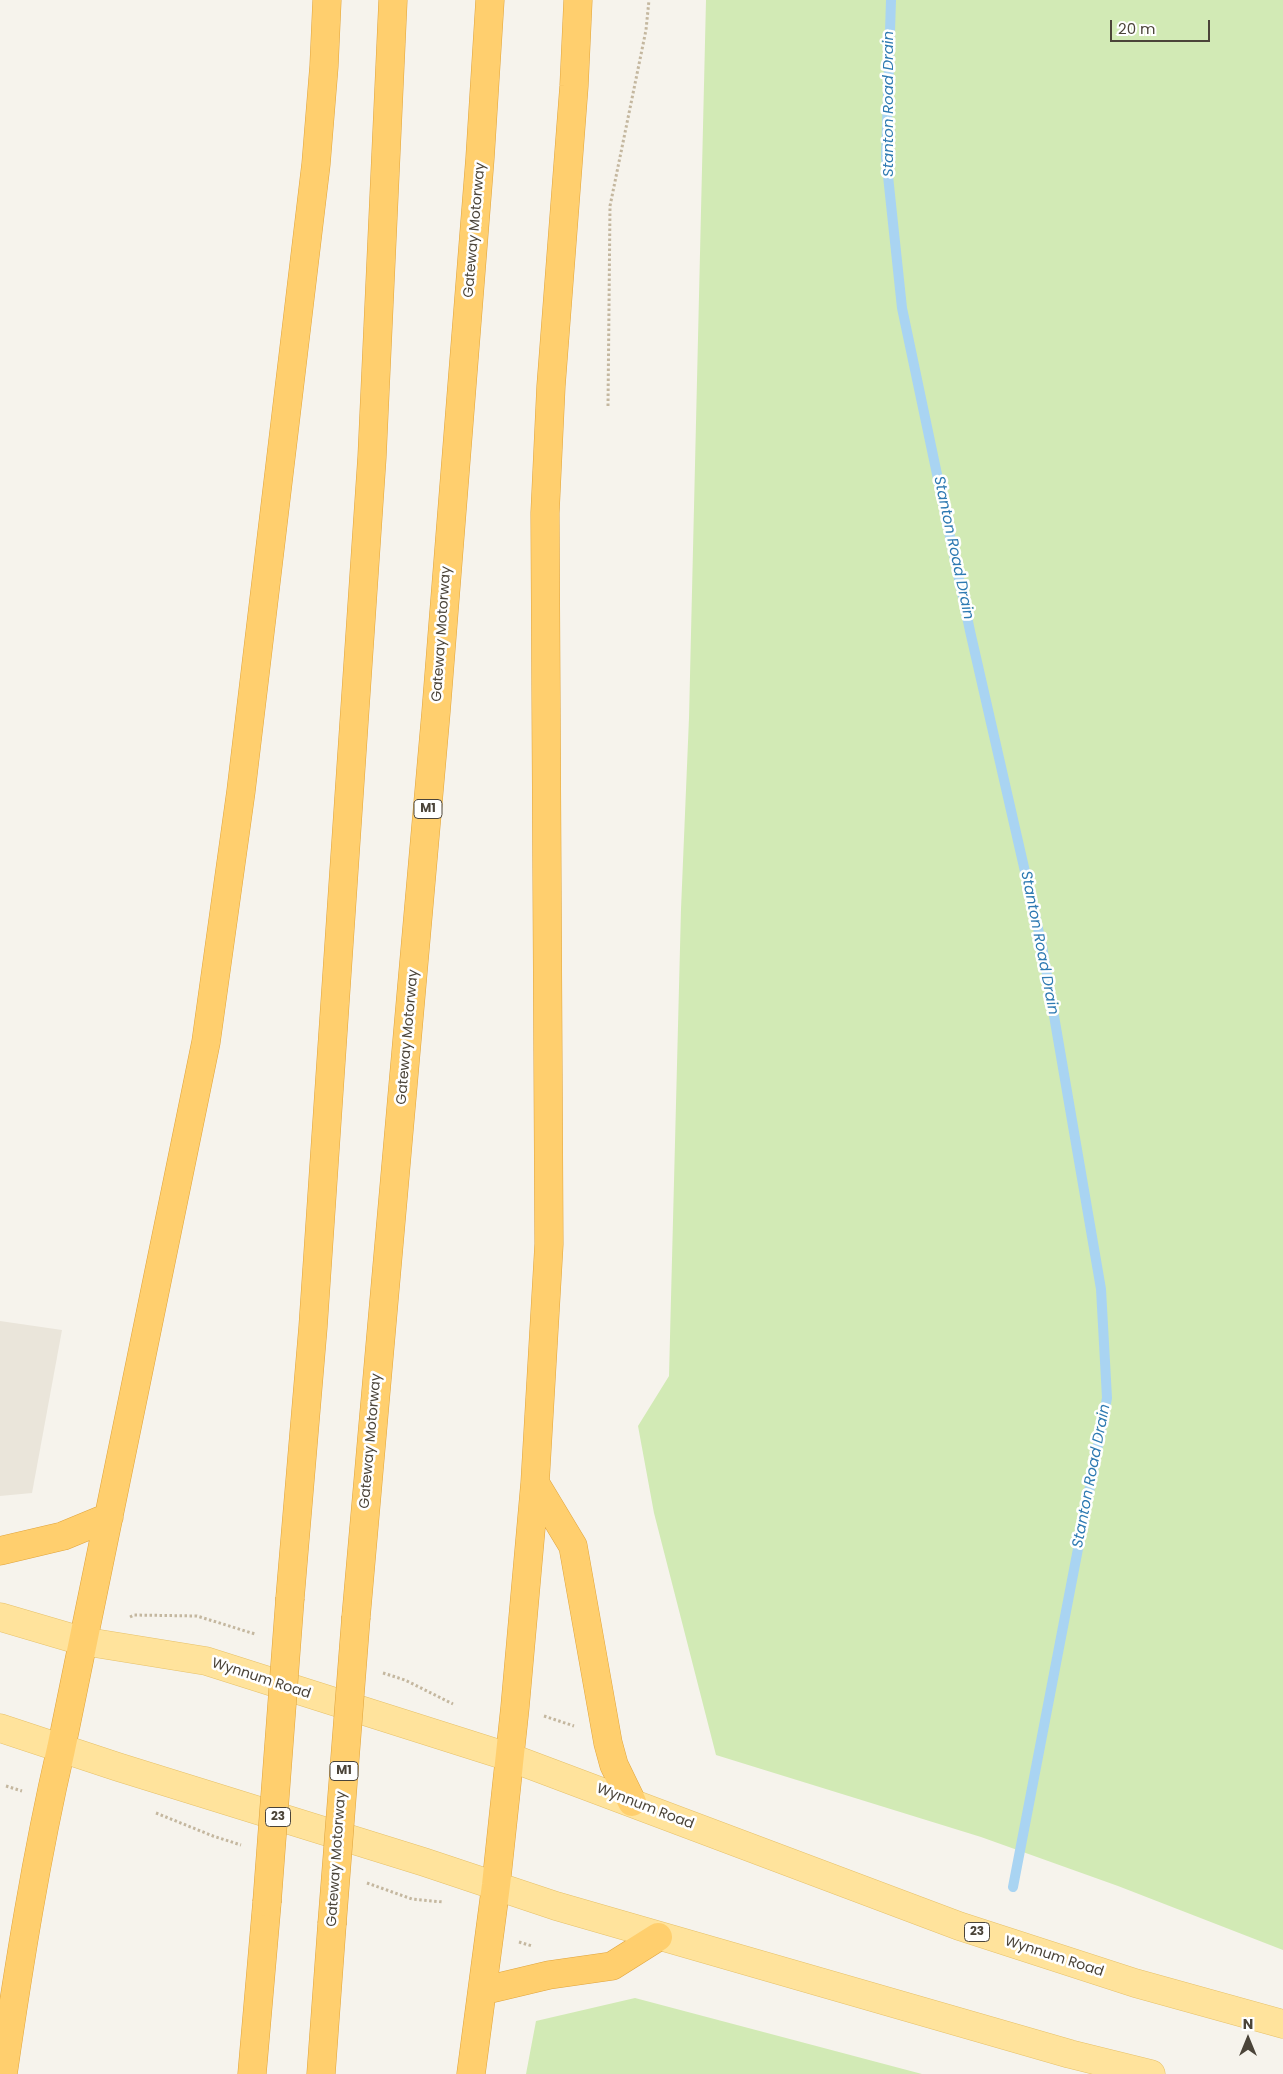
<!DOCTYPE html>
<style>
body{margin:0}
#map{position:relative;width:1283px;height:2074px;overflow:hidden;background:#f6f3ec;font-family:Poppins,sans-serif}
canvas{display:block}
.north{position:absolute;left:1223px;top:2014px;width:50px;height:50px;-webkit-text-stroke:4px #fff;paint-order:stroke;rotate:0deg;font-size:14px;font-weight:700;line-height:20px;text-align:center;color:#4b4439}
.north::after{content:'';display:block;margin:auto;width:18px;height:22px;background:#4b4439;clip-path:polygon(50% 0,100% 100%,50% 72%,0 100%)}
.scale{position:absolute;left:1110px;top:20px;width:100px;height:22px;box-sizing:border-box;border:2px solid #4b4439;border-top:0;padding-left:6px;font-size:15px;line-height:18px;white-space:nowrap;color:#4b4439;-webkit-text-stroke:4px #fff;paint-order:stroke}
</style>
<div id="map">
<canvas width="1283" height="2074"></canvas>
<div class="north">N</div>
<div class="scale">20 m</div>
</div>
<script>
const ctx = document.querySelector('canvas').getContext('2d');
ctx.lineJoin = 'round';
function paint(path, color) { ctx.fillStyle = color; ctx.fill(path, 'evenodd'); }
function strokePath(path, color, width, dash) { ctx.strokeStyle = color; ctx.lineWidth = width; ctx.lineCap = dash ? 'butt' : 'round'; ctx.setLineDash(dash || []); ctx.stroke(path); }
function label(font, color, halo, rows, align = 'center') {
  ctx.font = font + ' Poppins,sans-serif'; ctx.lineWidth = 5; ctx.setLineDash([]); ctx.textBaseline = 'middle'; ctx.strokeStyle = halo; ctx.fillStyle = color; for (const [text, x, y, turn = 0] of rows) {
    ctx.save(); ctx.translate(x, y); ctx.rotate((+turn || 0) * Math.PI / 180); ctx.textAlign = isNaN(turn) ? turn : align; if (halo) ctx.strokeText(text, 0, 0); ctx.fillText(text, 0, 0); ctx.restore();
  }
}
const residential = new Path2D(`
 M0 1321 62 1330 32 1493 0 1496Z`);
const green = new Path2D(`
 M706 0H1283V1950L1118 1886 981 1837 716 1755 654 1513 638 1426 669 1376 681 909 689 718Z
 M635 1998 922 2074H526L536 2021Z`);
const stream = new Path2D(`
 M891 0 886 157 902 308 970 631 1042 946 1101 1289 1107 1398 1013 1887`);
const path = new Path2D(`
 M608 406 610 206 646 30 649 0
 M130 1617 134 1615 197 1616 255 1634
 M383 1673 405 1680 453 1704
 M544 1716 574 1726
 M6 1786 22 1791
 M156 1813 213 1836 241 1845
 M367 1883 412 1899 443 1902
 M519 1942 532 1946`);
const primary = new Path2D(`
 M0 1617 82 1641 206 1661 509 1757 959 1926 1135 1983 1283 2024
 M0 1728 118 1767 424 1862 556 1906 1070 2054 1151 2074`);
const highway = new Path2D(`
 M535 1483 573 1546 608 1743 614 1765 632 1802
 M0 1551 63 1536 109 1517
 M290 1598 313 1327 372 457 393 0
 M356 1617 436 712 480 158 490 0
 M482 1991 549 1975 612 1966 658 1937
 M3 2074C19 1965 36 1857 61 1749L206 1042 241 791 316 164 324 66 327 0
 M252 2074 267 1902
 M321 2074 332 1924
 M471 2074 496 1885 515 1707 535 1483 549 1244 545 513 551 386 574 86 578 0`);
const highwayBridge = new Path2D(`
 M267 1902 290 1598
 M332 1924 356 1617`);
const shields = [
 [428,809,28],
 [344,1771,28],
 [278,1817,25],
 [977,1932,25]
];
const shieldNames = [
 ["M1",428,809],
 ["M1",344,1771],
 ["23",278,1817],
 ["23",977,1932]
];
const streetNames = [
 ["Gateway Motorway",475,230,-85],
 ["Gateway Motorway",442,634,-86],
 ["Gateway Motorway",408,1037,-85],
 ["Gateway Motorway",371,1441,-85],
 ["Wynnum Road",261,1679,18],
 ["Wynnum Road",645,1807,21],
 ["Gateway Motorway",337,1859,-86],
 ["Wynnum Road",1054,1957,18]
];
const waterNames = [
 ["Stanton Road Drain",889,104,-90],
 ["Stanton Road Drain",953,548,78],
 ["Stanton Road Drain",1039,943,79],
 ["Stanton Road Drain",1092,1476,-79]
];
paint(residential, '#eae5da');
paint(green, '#d2eab5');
strokePath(stream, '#a9d4f2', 10);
strokePath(primary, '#e6c16a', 29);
strokePath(highway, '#e0a43c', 29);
strokePath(path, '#c4b79f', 3, [2.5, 2.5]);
strokePath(primary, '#ffe39c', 28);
strokePath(highway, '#ffcf6e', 28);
strokePath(highwayBridge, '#e0a43c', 29, []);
strokePath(highwayBridge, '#ffcf6e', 28);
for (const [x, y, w] of shields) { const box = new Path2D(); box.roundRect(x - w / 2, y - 9.5, w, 19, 4); ctx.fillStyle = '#fff'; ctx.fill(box); strokePath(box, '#4b4439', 1); }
label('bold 12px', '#4b4439', null, shieldNames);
label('14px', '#4b4439', '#fff', streetNames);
label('italic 15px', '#2e7ab2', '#fff', waterNames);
</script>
